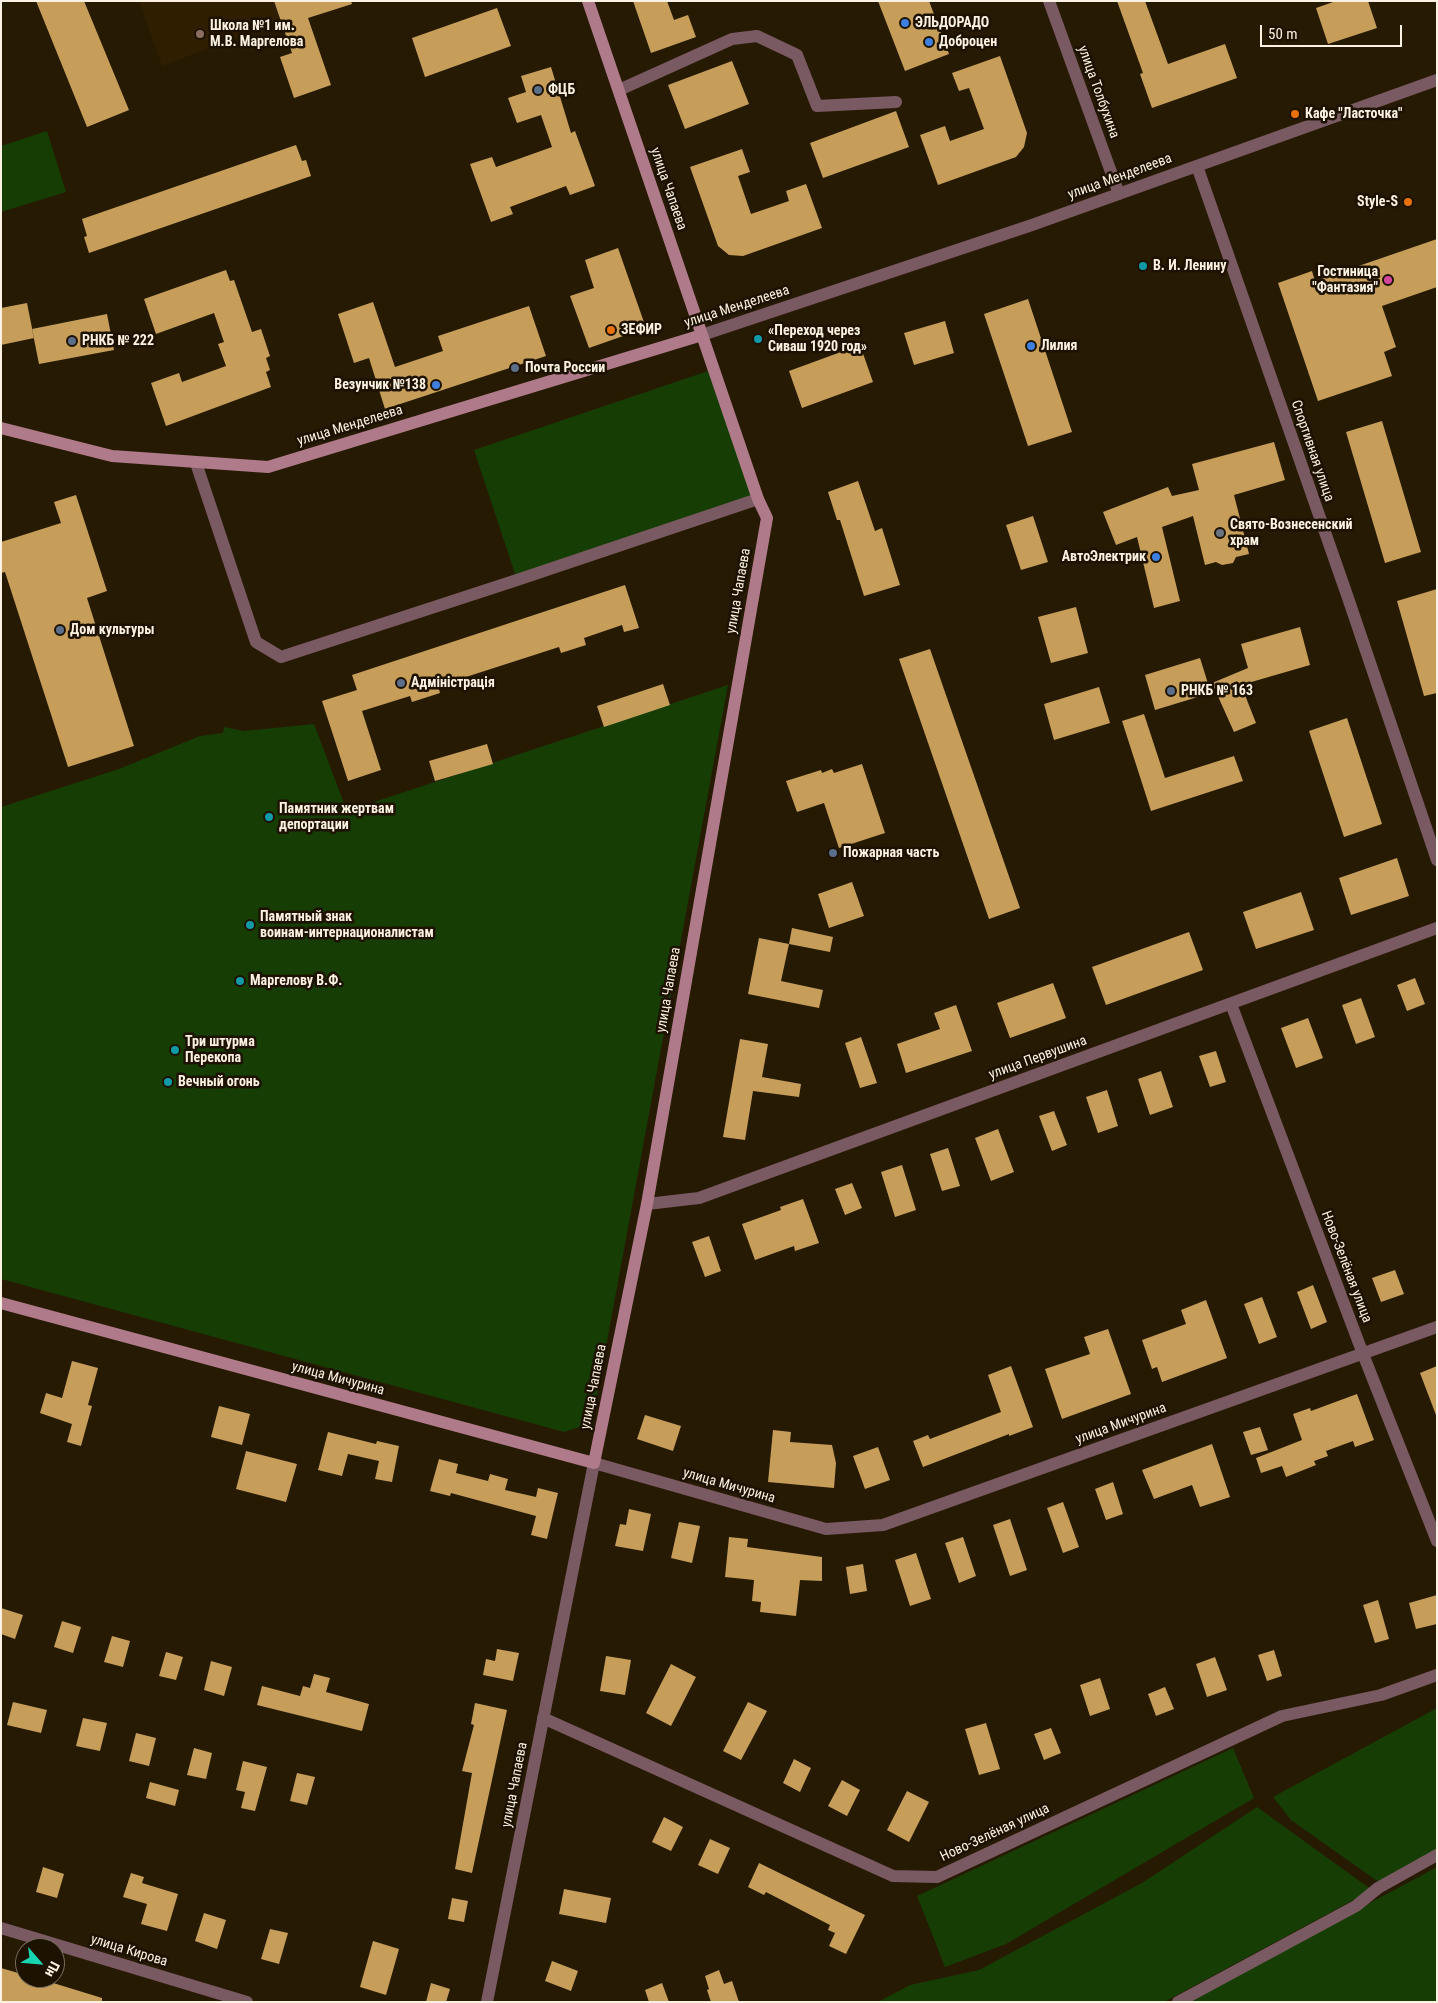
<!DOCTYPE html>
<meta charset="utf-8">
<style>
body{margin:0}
#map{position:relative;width:1438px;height:2003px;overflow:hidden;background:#271a03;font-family:"Roboto Condensed",sans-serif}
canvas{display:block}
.frame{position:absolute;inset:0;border:2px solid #fbf2e3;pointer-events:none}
.north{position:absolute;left:15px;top:1938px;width:50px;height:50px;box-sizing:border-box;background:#1d1100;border:1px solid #766b5b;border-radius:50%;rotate:117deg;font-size:14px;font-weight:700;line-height:20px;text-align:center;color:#fbf2e3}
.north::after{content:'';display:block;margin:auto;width:18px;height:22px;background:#17d5b2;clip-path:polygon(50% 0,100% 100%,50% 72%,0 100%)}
.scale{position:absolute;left:1260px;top:25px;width:142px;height:22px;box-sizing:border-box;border:2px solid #fbf2e3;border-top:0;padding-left:6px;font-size:15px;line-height:18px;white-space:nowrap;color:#fbf2e3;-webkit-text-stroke:4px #1d1100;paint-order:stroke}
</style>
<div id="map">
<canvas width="1438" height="2003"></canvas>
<div class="frame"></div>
<div class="north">Пн</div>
<div class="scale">50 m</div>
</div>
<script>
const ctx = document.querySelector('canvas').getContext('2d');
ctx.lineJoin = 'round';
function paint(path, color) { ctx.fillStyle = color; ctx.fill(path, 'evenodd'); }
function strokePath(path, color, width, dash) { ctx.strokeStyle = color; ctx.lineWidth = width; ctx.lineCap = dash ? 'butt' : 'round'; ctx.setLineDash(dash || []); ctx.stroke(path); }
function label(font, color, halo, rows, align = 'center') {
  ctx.font = font + ' "Roboto Condensed",sans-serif'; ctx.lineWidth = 5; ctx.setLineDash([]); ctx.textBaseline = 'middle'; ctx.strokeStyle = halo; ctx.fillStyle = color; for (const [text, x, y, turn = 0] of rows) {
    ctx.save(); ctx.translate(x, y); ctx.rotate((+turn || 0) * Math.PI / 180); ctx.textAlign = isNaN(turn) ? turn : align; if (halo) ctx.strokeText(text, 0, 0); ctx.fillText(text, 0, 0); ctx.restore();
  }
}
const built = new Path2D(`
 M139 1H335L162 66Z`);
const green = new Path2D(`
 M47 131 66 192 1 212V146Z
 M714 369 758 499 517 580 474 450Z
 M728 685 592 1423 564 1432 1 1279V807L119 769 200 736 223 733 224 727 244 731 314 724 347 811Z
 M1437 1708V1851L1380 1883 1291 1820 1273 1797Z
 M1233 1748 1254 1798 1006 1944 945 1967 917 1896Z
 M1257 1807 1372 1890 1164 2002H878L910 1985 979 1970 1142 1883Z
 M1437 1867V2002H1186Z`);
const building = new Path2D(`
 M36 1H84L129 110 87 127Z
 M274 1H351L352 4 308 18 331 85 294 98 280 57 292 53Z
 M633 1H667L674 20 688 15 696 37 651 53Z
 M878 1H929L949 54 905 71Z
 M1117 1H1145L1168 64 1225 44 1237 78 1152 108 1140 74 1143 73Z
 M1336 1H1368L1377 28 1328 44 1316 8Z
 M497 8 511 46 425 77 412 38Z
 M1000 56 1027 133 1024 147 1016 157 938 185 920 135 945 126 950 141 984 129 969 88 959 91 952 73Z
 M732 61 749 104 685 129 668 85Z
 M551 67 571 133 575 131 595 186 570 195 566 186 510 207 513 214 491 222 470 164 492 157 496 167 552 147 541 115 517 123 508 98 526 92 521 76Z
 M896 111 909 147 823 178 810 143Z
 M296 145 302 161 306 160 311 176 89 253 84 237 87 236 82 219Z
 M742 149 750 172 738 176 751 214 789 201 786 191 806 184 822 228 743 256 729 255 718 246 690 167Z
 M1437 239V287L1382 306 1396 347 1384 352 1392 376 1318 401 1278 283 1312 271 1315 281Z
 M618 248 646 328 589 348 570 296 594 288 585 260Z
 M226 270 230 281 234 280 252 332 261 329 270 356 266 358 270 370 266 372 271 387 166 426 151 383 179 373 182 382 226 366 218 344 224 342 214 313 156 334 144 299Z
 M1028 299 1072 432 1028 446 984 314Z
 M373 302 395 367 443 351 438 336 529 306 546 356 385 409 369 358 354 363 338 314Z
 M27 303 34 338 1 345V308Z
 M107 314 114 350 39 364 32 329Z
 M945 321 954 353 914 365 904 333Z
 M860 345 873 382 802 408 789 371Z
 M1382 421 1421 552 1385 563 1346 432Z
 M1274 442 1285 480 1234 495 1249 554 1236 557 1233 563 1222 565 1216 562 1205 565 1193 516 1162 527 1180 601 1154 608 1137 537 1116 545 1103 512 1168 487 1172 496 1199 490 1192 464Z
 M858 481 875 531 882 528 900 585 864 596 840 520H837L828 492Z
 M76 495 107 591 87 598 134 746 68 767 5 572 1 573V542L61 523 54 502Z
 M1033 516 1048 562 1021 570 1006 525Z
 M625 585 639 628 624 632 622 625 584 638 586 645 561 653 559 647 438 686 440 693 412 702 410 696 362 711 381 770 348 781 322 701 357 690 352 675Z
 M1437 589V693L1424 696 1397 601Z
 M1076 607 1088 653 1051 663 1038 617Z
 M1300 627 1310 665 1241 685 1256 723 1234 732 1212 683 1248 668 1241 644Z
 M930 649 1020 908 989 919 899 659Z
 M1200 658 1211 693 1155 710 1145 675Z
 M663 684 670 705 604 727 597 706Z
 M1099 687 1110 723 1054 740 1044 704Z
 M1144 714 1165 778 1234 756 1243 781 1151 811 1122 721Z
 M1347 718 1382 824 1344 837 1309 731Z
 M487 744 493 764 435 781 429 761Z
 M862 764 885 833 839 848 824 803 797 812 786 781 821 770 822 773 832 769 834 773Z
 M1397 858 1409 896 1351 915 1339 878Z
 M852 882 864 916 829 928 818 894Z
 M1301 892 1314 930 1256 949 1243 912Z
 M792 928 833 937 830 952 789 944Z
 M1189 932 1203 970 1106 1005 1092 967Z
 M759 938 789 944 781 981 823 990 819 1008 748 994Z
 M1415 978 1425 1004 1407 1011 1397 985Z
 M1053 983 1066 1018 1010 1038 997 1003Z
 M1361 998 1375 1037 1356 1044 1342 1005Z
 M956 1005 972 1051 906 1073 897 1044 940 1029 934 1013Z
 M1308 1018 1323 1058 1296 1068 1281 1028Z
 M861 1037 877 1083 860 1088 845 1043Z
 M740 1039 768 1044 762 1077 801 1084 799 1097 753 1091 745 1140 723 1137Z
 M1216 1051 1226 1082 1210 1087 1199 1056Z
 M1161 1071 1173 1107 1150 1115 1138 1079Z
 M1107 1090 1118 1126 1098 1133 1086 1097Z
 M1054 1111 1067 1145 1052 1151 1039 1116Z
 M998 1129 1014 1172 991 1181 975 1138Z
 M948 1148 960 1186 942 1191 930 1154Z
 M902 1165 916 1210 895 1217 881 1172Z
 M852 1183 862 1208 845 1215 835 1189Z
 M803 1199 819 1243 795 1251 794 1246 755 1260 742 1224 781 1210 780 1207Z
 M709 1236 721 1271 705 1277 692 1242Z
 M1395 1270 1404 1294 1381 1302 1372 1278Z
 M1313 1285 1327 1322 1311 1329 1297 1292Z
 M1262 1297 1277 1337 1259 1344 1244 1304Z
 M1206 1300 1227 1358 1162 1382 1157 1367 1152 1369 1142 1340 1186 1324 1181 1310Z
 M1108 1329 1131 1394 1062 1419 1045 1369 1090 1354 1084 1337Z
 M72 1361 98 1368 88 1405 92 1406 81 1446 67 1442 72 1424 40 1413 46 1393 62 1398Z
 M1011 1366 1033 1427 1009 1436V1434L923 1467 913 1441 928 1435 930 1439 1001 1412 988 1375Z
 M1437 1366V1414L1436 1415 1420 1373Z
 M1357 1394 1374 1440 1355 1447 1353 1441 1326 1451 1328 1456 1314 1461 1316 1465 1286 1477 1282 1466 1261 1473 1256 1458 1302 1440 1293 1414 1310 1408 1311 1411Z
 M219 1406 250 1414 242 1445 211 1437Z
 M645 1415 681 1426 673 1451 637 1439Z
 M1260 1427 1268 1450 1251 1455 1243 1432Z
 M773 1430 791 1432 790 1442 832 1445 836 1463 834 1488 768 1482Z
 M328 1432 376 1444 377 1441 399 1446 392 1482 375 1479 379 1461 348 1454 342 1476 318 1470Z
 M1212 1444 1230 1497 1200 1507 1192 1485 1154 1499 1142 1470Z
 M878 1447 890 1480 865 1489 853 1456Z
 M246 1451 297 1464 286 1502 236 1489Z
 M439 1459 458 1464 456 1473 488 1481 490 1474 508 1479 505 1490 536 1497 538 1488 558 1493 547 1539 531 1535 536 1516 451 1493 450 1496 430 1491Z
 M1113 1482 1123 1514 1106 1520 1095 1489Z
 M1063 1502 1079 1547 1063 1553 1047 1508Z
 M629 1509 651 1514 643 1551 615 1546 620 1524 626 1525Z
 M1010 1519 1027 1570 1010 1576 993 1525Z
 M679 1522 700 1526 692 1563 671 1558Z
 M729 1537 748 1539 747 1547 822 1557V1581L800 1580 796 1616 760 1612 761 1602 752 1601 754 1580 725 1577Z
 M963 1537 976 1576 959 1583 945 1543Z
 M916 1553 931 1599 910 1606 895 1560Z
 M863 1564 867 1591 850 1594 846 1567Z
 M1437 1595V1624L1416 1629 1409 1603Z
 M1378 1600 1389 1639 1375 1643 1363 1605Z
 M1 1608 23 1615 15 1639 1 1634Z
 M62 1621 81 1627 73 1653 54 1647Z
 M112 1636 130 1641 123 1667 104 1662Z
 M497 1649 519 1653 513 1681 483 1675 486 1659 495 1661Z
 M1274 1650 1282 1676 1267 1681 1258 1655Z
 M166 1652 183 1657 176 1680 159 1676Z
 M606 1656 631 1660 625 1695 600 1691Z
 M1215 1657 1227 1690 1207 1697 1196 1664Z
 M211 1661 232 1667 224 1696 204 1690Z
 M671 1664 696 1677 671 1726 646 1713Z
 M314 1674 330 1678 326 1692 369 1704 362 1731 257 1705 262 1686 300 1696 303 1686 310 1688Z
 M1100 1678 1110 1709 1090 1716 1080 1685Z
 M1165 1687 1174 1709 1156 1716 1148 1694Z
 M13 1702 47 1710 41 1733 7 1725Z
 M748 1702 767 1711 741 1760 723 1751Z
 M475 1703 507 1710 472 1873 455 1869 472 1773 462 1771 474 1725 471 1724Z
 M83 1718 107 1723 100 1751 76 1746Z
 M986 1723 1000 1769 979 1775 965 1729Z
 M1051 1728 1061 1753 1044 1760 1034 1734Z
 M136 1733 156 1738 149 1766 129 1761Z
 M194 1748 212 1753 206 1779 187 1775Z
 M794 1759 811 1768 800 1792 783 1783Z
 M243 1761 267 1767 255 1811 241 1808 245 1792 236 1790Z
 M297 1773 315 1777 307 1805 290 1801Z
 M842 1780 860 1790 847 1816 828 1806Z
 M150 1782 179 1790 175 1806 146 1798Z
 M907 1791 929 1802 909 1842 887 1830Z
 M664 1817 683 1827 671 1851 652 1842Z
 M710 1839 730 1848 718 1874 698 1865Z
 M759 1863 865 1915 846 1954 829 1946 835 1933 828 1930 830 1925 766 1892 764 1895 748 1887Z
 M43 1867 64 1874 57 1898 36 1892Z
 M131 1873 144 1877 142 1883 178 1894 167 1931 141 1924 147 1904 123 1897Z
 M564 1889 611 1898 606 1923 559 1914Z
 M452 1898 468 1901 464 1922 448 1919Z
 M204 1913 226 1920 217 1949 195 1941Z
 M270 1929 288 1933 279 1964 261 1959Z
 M373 1941 399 1949 386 1995 360 1987Z
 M552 1961 578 1971 571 1991 545 1981Z
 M1 1968 25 1975V1978H37L102 1998V2002H1Z
 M719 1970 724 1984 732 1981 739 2002H711L707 1990 709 1989 705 1976Z
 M431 1983 450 1989 446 2002H426Z
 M662 1983 669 2002H649L645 1990Z`);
const street = new Path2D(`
 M1049 1 1119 194
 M619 90 732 39 757 36 797 55 817 106 896 102
 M1197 166 1347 595 1437 860
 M702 335 1032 225 1437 80
 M196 463 256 642 281 657 517 580 758 499
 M1231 1004 1363 1354 1437 1541
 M647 1204 699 1198 1437 928
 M543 1718 893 1876 937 1877 1282 1716 1381 1695 1437 1675
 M1 1928 247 2002
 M487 2002 594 1463 826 1529 883 1525 1437 1327
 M1178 2002 1356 1906 1378 1888 1437 1855`);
const secondary = new Path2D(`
 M1 428 112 456 268 467 702 335
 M1 1303 594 1463 647 1204 767 518 758 499 588 1`);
const markers = [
 [905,23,5,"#3f7fe0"],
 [200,34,5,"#8d6e63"],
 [929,42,5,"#3f7fe0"],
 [538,90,5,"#5c6f8a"],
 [1295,114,5,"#e8710a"],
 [1408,202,5,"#e8710a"],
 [1143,266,5,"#0f9aa8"],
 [1388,280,5,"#d1479c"],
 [611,330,5,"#e8710a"],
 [758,339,5,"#0f9aa8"],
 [72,341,5,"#5c6f8a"],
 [1031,346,5,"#3f7fe0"],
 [515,368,5,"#5c6f8a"],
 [436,385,5,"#3f7fe0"],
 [1220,533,5,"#6b7280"],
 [1156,557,5,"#3f7fe0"],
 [60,630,5,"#5c6f8a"],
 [401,683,5,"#5c6f8a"],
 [1171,691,5,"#5c6f8a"],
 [269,817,5,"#0f9aa8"],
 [833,853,5,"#5c6f8a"],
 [250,925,5,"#0f9aa8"],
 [240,981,5,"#0f9aa8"],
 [175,1050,5,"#0f9aa8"],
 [168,1082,5,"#0f9aa8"]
];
const poiNames = [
 ["ЭЛЬДОРАДО",915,23],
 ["Школа №1 им.",210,26],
 ["М.В. Маргелова",210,42],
 ["Доброцен",939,42],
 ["ФЦБ",548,90],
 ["Кафе \"Ласточка\"",1305,114],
 ["Style-S",1398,202,"right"],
 ["В. И. Ленину",1153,266],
 ["Гостиница",1378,272,"right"],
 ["\"Фантазия\"",1378,288,"right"],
 ["ЗЕФИР",621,330],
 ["«Переход через",768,331],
 ["Сиваш 1920 год»",768,347],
 ["РНКБ № 222",82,341],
 ["Лилия",1041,346],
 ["Почта России",525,368],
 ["Везунчик №138",426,385,"right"],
 ["Свято-Вознесенский",1230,525],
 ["храм",1230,541],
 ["АвтоЭлектрик",1146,557,"right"],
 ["Дом культуры",70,630],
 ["Адміністрація",411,683],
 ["РНКБ № 163",1181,691],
 ["Памятник жертвам",279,809],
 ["депортации",279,825],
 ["Пожарная часть",843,853],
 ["Памятный знак",260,917],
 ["воинам-интернационалистам",260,933],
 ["Маргелову В.Ф.",250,981],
 ["Три штурма",185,1042],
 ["Перекопа",185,1058],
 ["Вечный огонь",178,1082]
];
const streetNames = [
 ["улица Толбухина",1098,92,70],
 ["улица Менделеева",1120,177,-20],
 ["улица Чапаева",668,189,71],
 ["улица Менделеева",737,307,-18],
 ["улица Менделеева",350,426,-17],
 ["Спортивная улица",1312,451,71],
 ["улица Чапаева",739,591,-80],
 ["улица Чапаева",669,990,-80],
 ["улица Первушина",1038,1058,-20],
 ["Ново-Зелёная улица",1346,1267,69],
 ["улица Мичурина",338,1379,15],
 ["улица Чапаева",594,1387,-79],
 ["улица Мичурина",1121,1424,-20],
 ["улица Мичурина",729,1486,16],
 ["улица Чапаева",515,1785,-79],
 ["Ново-Зелёная улица",995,1833,-25],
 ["улица Кирова",129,1951,17]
];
paint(built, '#2f1e00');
paint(green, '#163d03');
paint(building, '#c69e5a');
strokePath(street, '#795962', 12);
strokePath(secondary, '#af7b8a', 12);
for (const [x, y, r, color] of markers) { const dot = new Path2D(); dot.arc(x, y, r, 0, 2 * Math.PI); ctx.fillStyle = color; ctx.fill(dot); strokePath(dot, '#1d1100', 2); }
label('bold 14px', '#fbf2e3', '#1d1100', poiNames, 'left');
label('14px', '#fbf2e3', '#1d1100', streetNames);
</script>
